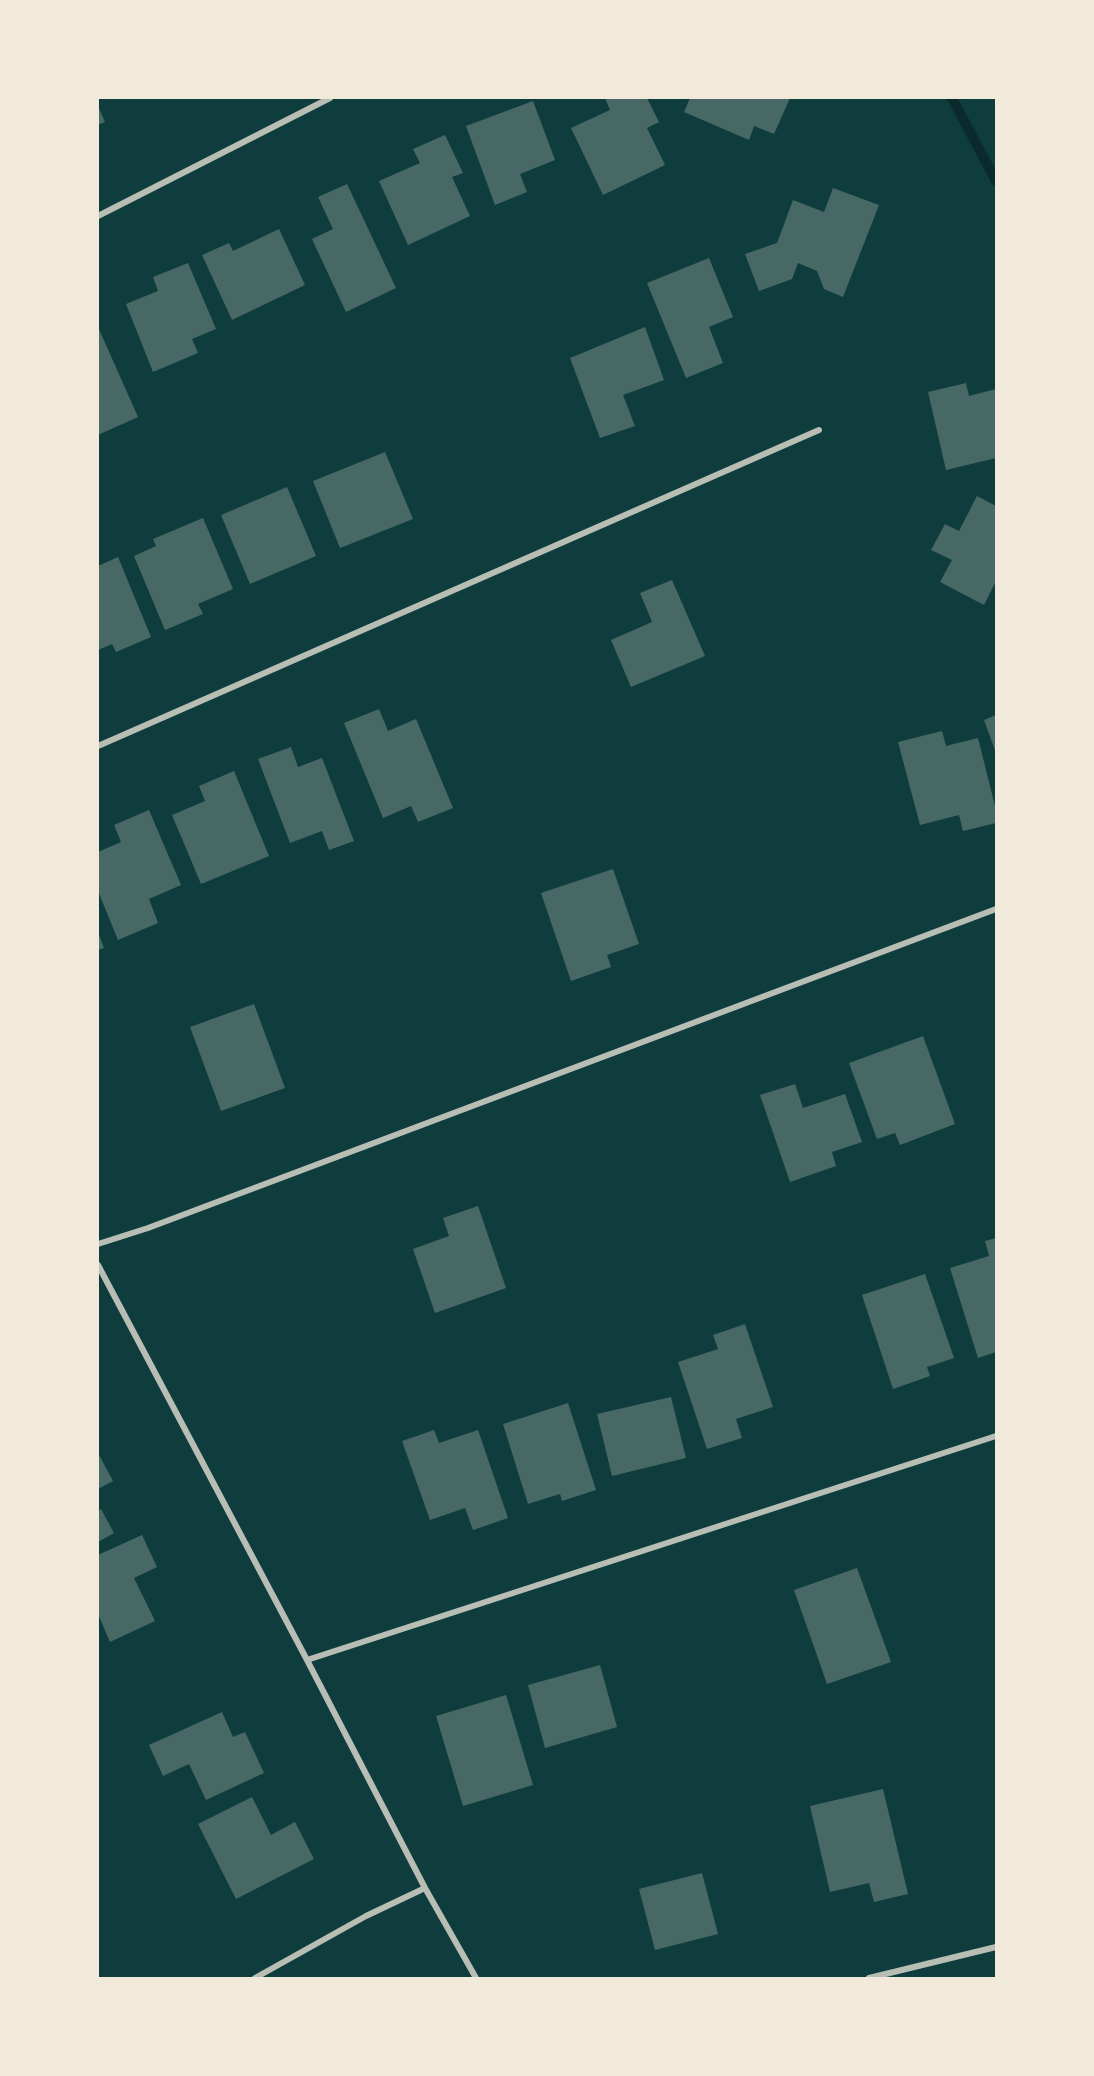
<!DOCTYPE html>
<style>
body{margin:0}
#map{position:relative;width:1094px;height:2076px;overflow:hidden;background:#0f3d3e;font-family:"Nunito Sans",sans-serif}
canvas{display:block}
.frame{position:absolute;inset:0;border:99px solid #f1e9da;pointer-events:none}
</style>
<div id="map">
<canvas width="1094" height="2076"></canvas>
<div class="frame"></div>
</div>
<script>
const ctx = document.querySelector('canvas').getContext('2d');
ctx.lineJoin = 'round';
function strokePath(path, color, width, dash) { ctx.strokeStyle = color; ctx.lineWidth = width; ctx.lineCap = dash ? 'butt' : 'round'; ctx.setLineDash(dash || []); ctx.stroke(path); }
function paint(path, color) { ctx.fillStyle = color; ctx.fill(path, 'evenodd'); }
const stream = new Path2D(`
 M952 98 996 181`);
const building = new Path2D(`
 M605 98H647L659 122 647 128 665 165 603 195 571 128 610 110Z
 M690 98H790L774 134 754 126 749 140 684 112Z
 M533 101 555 160 520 174 527 192 495 205 466 126Z
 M98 106 105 122 98 125Z
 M445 135 463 173 452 177 470 216 408 245 379 181 420 163 413 149Z
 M347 184 396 288 346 312 312 239 333 229 318 197Z
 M833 188 879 205 843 297 824 289 817 271 798 263 792 279 759 291 745 254 777 243 793 200 824 212Z
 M279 229 305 285 232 320 202 255 229 243 233 251Z
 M709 258 733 317 709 327 723 363 686 378 647 283Z
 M188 263 216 329 192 339 198 353 153 372 126 304 158 291 153 277Z
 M98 327 138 417 98 435Z
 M645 327 664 380 623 395 635 426 600 438 570 358Z
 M966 383 969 396 996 389V458L946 470 928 392Z
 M385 452 413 519 340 548 313 481Z
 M287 487 316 556 250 584 221 515Z
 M977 496 996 506V581L984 605 940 582 952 560 931 550 945 524 959 531Z
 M203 518 233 589 198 604 203 614 165 630 134 556 156 546 153 539Z
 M118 557 151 637 116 652 112 644 98 650V566Z
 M672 580 705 656 631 687 611 640 652 622 640 593Z
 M379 709 388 731 416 719 453 808 418 822 411 806 383 818 344 723Z
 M996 715V753L984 720Z
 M942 731 946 746 978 738 996 810V823L963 831 959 815 920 825 898 742Z
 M291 747 298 767 322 758 354 841 329 850 322 831 290 843 258 759Z
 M234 771 269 856 201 884 172 815 205 801 199 786Z
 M149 810 181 885 149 899 158 923 118 940 98 891V852L121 842 114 825Z
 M613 869 639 944 607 955 611 967 571 981 541 893Z
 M98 932 104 948 98 950Z
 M254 1004 285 1088 221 1111 190 1027Z
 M923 1036 955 1124 900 1145 895 1133 877 1139 849 1063Z
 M795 1084 803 1108 845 1094 862 1142 832 1152 836 1166 790 1182 760 1095Z
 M478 1206 506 1288 435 1313 413 1249 449 1236 443 1218Z
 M996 1238V1352L978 1358 950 1268 989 1256 985 1241Z
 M925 1274 954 1358 927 1367 930 1376 893 1389 862 1295Z
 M745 1324 773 1407 736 1419 742 1438 707 1449 678 1362 718 1349 713 1335Z
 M671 1397 686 1458 612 1476 597 1414Z
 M568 1403 596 1490 562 1501 560 1494 528 1504 503 1424Z
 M434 1430 439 1443 478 1430 508 1518 473 1530 465 1508 430 1520 402 1441Z
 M98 1453 113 1481 98 1489Z
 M101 1509 114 1533 98 1542V1511Z
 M142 1535 157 1567 134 1578 155 1621 110 1642 98 1614V1555Z
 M857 1568 891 1662 827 1684 794 1590Z
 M600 1665 617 1727 545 1748 528 1685Z
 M506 1695 533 1785 463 1806 436 1716Z
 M222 1712 233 1737 245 1732 264 1773 206 1800 189 1764 163 1776 149 1745Z
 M883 1789 908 1894 874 1902 869 1883 830 1892 810 1806Z
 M252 1797 271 1835 295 1822 314 1859 236 1899 198 1824Z
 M702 1873 718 1934 655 1950 639 1889Z`);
const minor = new Path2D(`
 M98 216 330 98
 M98 746 819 430
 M98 1244 148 1228 996 909
 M98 1265 307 1660 425 1888 476 1978
 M307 1660 996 1436
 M255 1978 366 1916 425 1888
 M869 1978 996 1947`);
strokePath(stream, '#0a2a2b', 10);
paint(building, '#486865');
strokePath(minor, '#b8beb3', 6);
</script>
